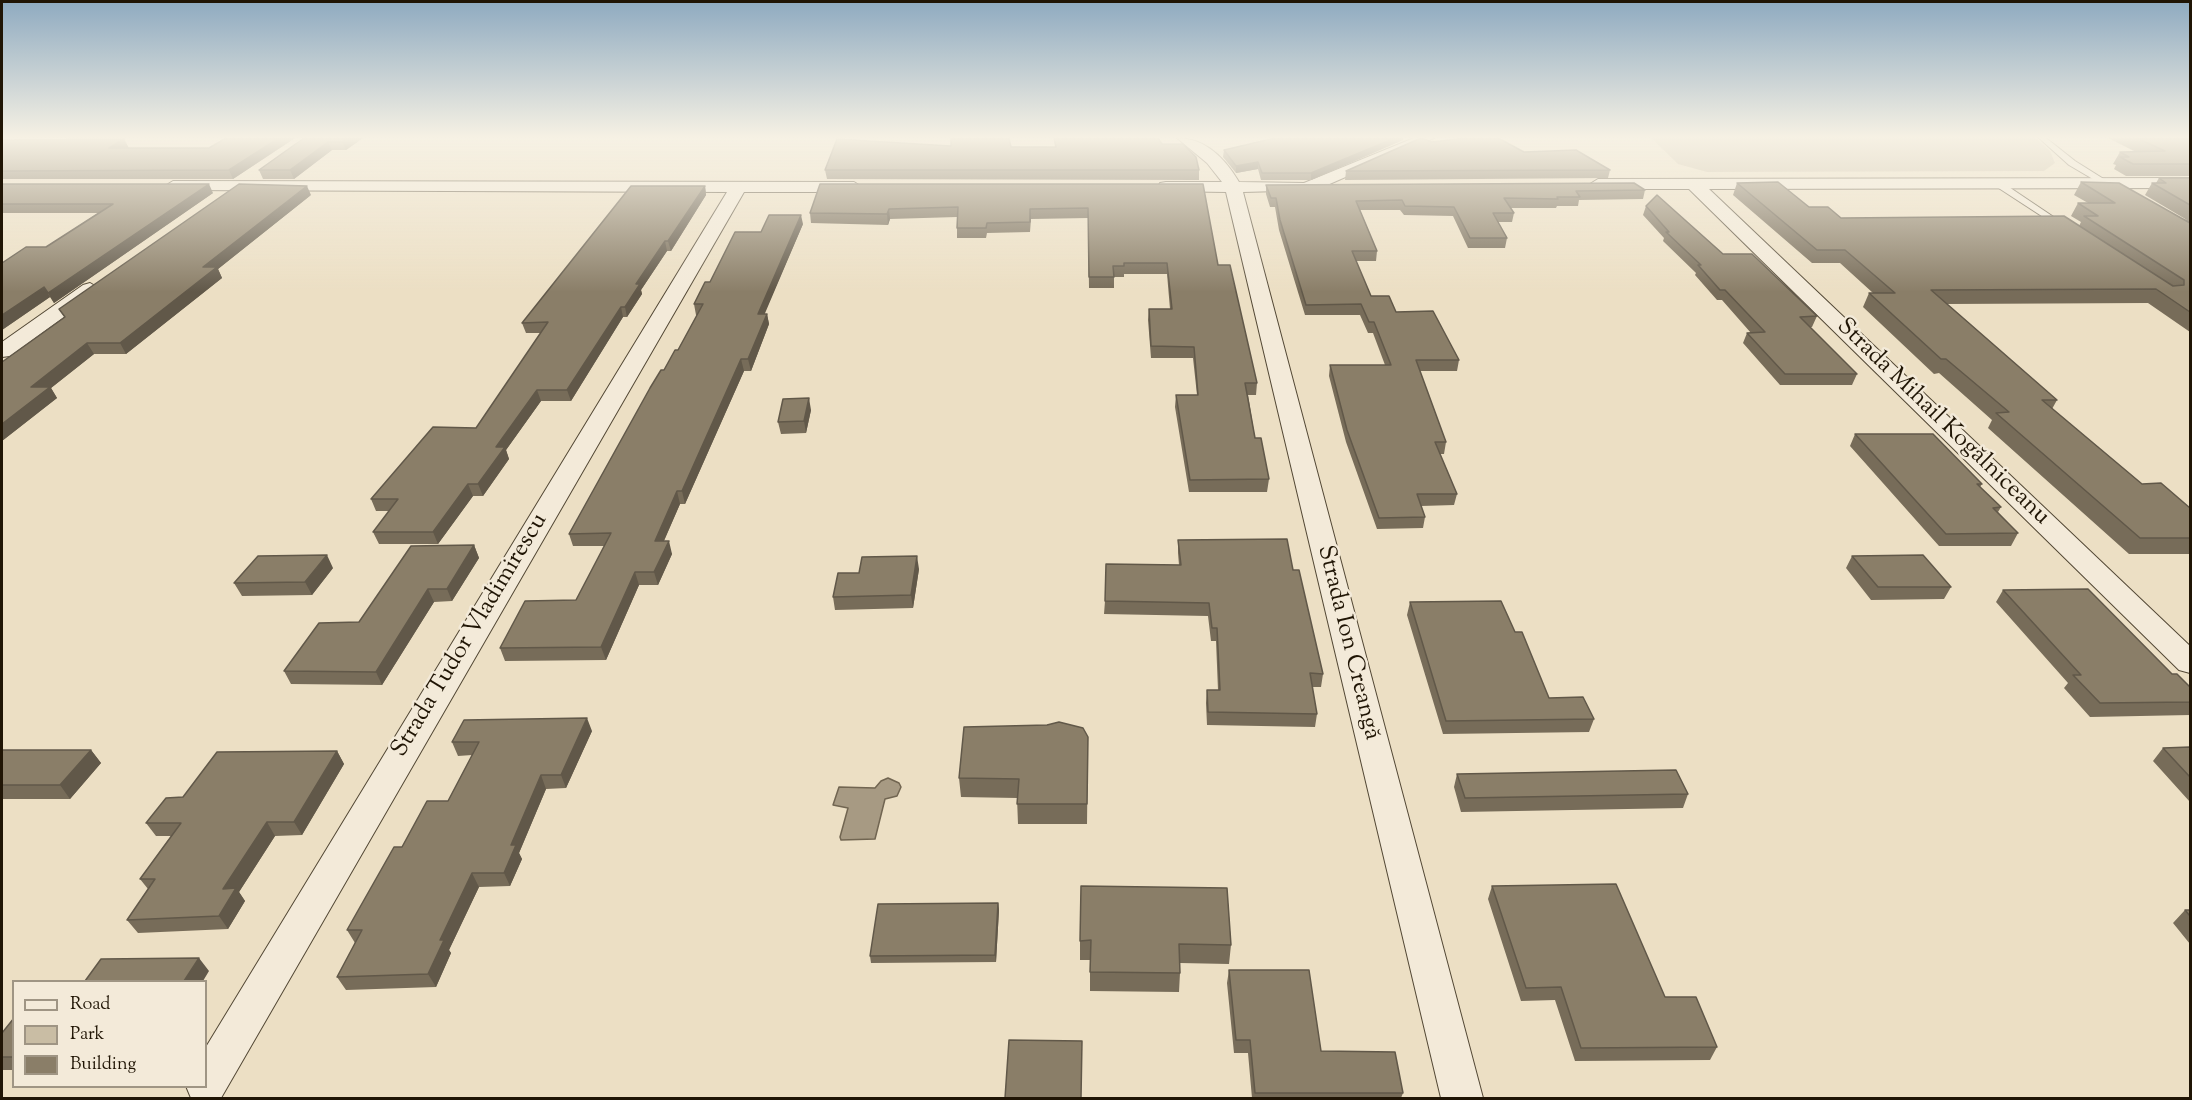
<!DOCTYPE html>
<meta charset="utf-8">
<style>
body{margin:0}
#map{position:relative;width:2192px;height:1100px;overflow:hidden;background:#ecdfc4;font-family:"Sorts Mill Goudy",serif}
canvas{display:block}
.frame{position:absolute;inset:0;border:3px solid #201505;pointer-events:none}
.legend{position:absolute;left:12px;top:980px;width:195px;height:108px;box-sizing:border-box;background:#f3ead9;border:2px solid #9f9584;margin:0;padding:8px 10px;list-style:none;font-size:18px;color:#201505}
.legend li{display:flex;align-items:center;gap:12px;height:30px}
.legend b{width:30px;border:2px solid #9f9584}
</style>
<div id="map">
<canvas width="2192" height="1100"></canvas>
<div class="frame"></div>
<ul class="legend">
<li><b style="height:8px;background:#f3ead9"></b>Road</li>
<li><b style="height:16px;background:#c9bda4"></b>Park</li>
<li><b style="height:16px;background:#8a7e68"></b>Building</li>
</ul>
</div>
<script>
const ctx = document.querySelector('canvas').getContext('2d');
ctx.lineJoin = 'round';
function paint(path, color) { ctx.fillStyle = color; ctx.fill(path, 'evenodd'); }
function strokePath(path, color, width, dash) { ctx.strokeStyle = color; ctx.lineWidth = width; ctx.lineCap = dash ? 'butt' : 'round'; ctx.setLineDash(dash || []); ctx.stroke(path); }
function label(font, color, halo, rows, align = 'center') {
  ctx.font = font + ' "Sorts Mill Goudy",serif'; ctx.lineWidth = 5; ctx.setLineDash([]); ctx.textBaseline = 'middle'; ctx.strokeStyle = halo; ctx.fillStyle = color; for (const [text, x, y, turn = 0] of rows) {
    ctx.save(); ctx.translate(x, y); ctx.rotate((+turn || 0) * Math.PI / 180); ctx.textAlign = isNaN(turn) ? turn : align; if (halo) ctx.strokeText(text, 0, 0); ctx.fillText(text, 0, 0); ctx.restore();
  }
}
const green = new Path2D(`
 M1651 138H2036L2050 151 2055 163 2044 171 1707 172 1678 164Z`);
const water = new Path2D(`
 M888 778 899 783 901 787 897 796 885 799 875 839 841 840 840 837 848 808 833 805 839 787 875 788 881 781Z`);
const lane = new Path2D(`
 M2039 138H2046L2075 161 2110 183 2103 185 2069 165Z
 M1994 181H2000L2067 226 2060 228 1994 185Z`);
const street = new Path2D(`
 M1177 138C1205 138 1225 158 1239 182L1304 183 1414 138H1434L1316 190 1243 192 1483 1098H1441L1226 192 1160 191 1158 187 1160 183 1166 182H1222L1207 163Z
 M2190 178V188L1709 189 2190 646V673L2179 670 1689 189H1598L1590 184 1598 179Z
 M173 181 854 182 862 187 854 192H744L221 1098H191L186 1086H206V1047L727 192 167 190 165 186Z
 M90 283 100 289 97 293 10 356 2 357V342L83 285Z`);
const wall = new Path2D(`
 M226 138H295L233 179H2V140L129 148H127H209Z
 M304 138H363L346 150H332L294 179H263L259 170Z
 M1054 138 1162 144 1199 170V180L827 179 825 170 951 146 1055 147Z
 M2108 138H2190V176H2126L2114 169 2116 165 2113 164 2120 152H2136Z
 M1403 140 1311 180H1261L1258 169 1236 173 1223 157 1224 150Z
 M1432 142 1524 152 1610 170 1608 178 1345 180 1346 171Z
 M2159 178H2190V332L2148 303 1947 304 2057 400 2052 409 2142 484 2190 508V554H2129L1988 428 1992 420 1939 373 1934 374 1863 307 1869 293H1873L1840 263H1812L1733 195 1737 183 1841 218 2079 226 2081 222 2071 216 2078 203H2088L2074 195 2081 182 2187 220 2145 195 2152 183H2156Z
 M2 184 213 193 54 303 50 297 2 330V263L46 247 98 213H2Z
 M1203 184 1218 265 1257 383 1256 395H1248L1255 438 1269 479 1267 492H1189L1175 407 1176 395H1197L1193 358H1151L1148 320 1149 309H1170L1167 274H1124V277H1114V288H1089L1088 218 1031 219 1030 232 987 233 986 238H957V217L890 219 888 225 811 223 810 213Z
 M1266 185 1645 190 1643 199 1579 200 1578 206H1557L1556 208H1510L1514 213 1512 222H1498L1507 238 1505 248H1468L1453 216 1404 215 1400 210H1360L1377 251 1376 261H1356L1371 296 1396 312 1459 360 1457 371H1420L1446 442 1444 454H1440L1457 494 1454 505 1421 506 1425 517 1423 528 1377 529 1346 442 1329 376 1330 365H1385L1373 333H1368L1360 315H1305L1279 230 1275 207H1270L1266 194Z
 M705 186 706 195 671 251H667L641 290 642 294 627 317H623L571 401H541L506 450 509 459 483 496H473L438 544H379L373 532 389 511H376L371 499 476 428 541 333H526L522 323Z
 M311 195 218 269 222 278 126 354H94L51 388 57 398 2 441 65 318 59 309Z
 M1646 206 1723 254 1817 316 1812 327H1810L1857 374 1852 385H1780L1743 343 1747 333H1751L1722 300H1717L1695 275 1696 273 1663 241 1664 238 1643 215Z
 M803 224 764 314H767L769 324 751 371H744L685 504H680L664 541 672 554 658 585H639L606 660 505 661 500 648 576 600 605 546H573L569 534 664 370 678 350 697 315H696L694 304 710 282 761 232Z
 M811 410 806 433 781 434 778 422Z
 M1855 434 1982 484 1980 487 2001 507 1998 512 2018 533 2011 546H1939L1850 446Z
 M1178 540 1293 570 1323 674 1321 687H1312L1317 714 1315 727 1207 725 1206 703 1207 690H1218L1216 641H1211L1208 616 1104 614 1105 601 1179 565 1178 553Z
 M474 545 479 558 452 601 434 602 382 685 291 684 284 671 359 622Z
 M1852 556 1951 587 1944 599 1871 600 1846 568Z
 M333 568 312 595 242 596 234 583Z
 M919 569 913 608 835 610 833 597Z
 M2003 590 2172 674 2190 687V715L2090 717 2064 688 2068 683 1996 602Z
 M1410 602 1515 632 1549 698 1594 719 1589 732 1443 734 1407 615Z
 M592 731 566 788 546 789 519 853 522 859 510 886 479 887 449 950 451 953 436 987 346 990 337 977 355 943 347 930 402 847 448 801 472 755 458 756 452 742Z
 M1088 737 1087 824H1018L1017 798 961 797 959 778Z
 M2190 747V802L2153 761 2163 748Z
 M2 750H91L101 763 70 799H2Z
 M337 751 344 764 302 835 275 836 239 892 245 901 228 929 138 933 127 920 148 889 140 879 171 836H156L146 823 183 797Z
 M1457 774 1688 794 1683 808 1461 812 1454 787Z
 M1492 886 1665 997 1717 1047 1710 1060 1575 1061 1555 1000 1521 1001 1488 899Z
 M1227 888 1231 945 1229 964 1180 963V973L1179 992 1090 991V960H1080V941Z
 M998 903 999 910 996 962 871 963 870 956Z
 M2185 910H2190V944L2173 923Z
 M1229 970 1321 1051 1403 1093 1401 1098H1252L1248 1053H1234L1227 983Z
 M14 1018V1070H2V1057Z`);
const shadedWall = new Path2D(`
 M279 138H295L233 179 229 170Z
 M348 138H363L346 150 342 142Z
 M1395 138H1403V140L1311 180V173Z
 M124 139 129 148 113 157 109 148Z
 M328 142 332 150 294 179 290 170Z
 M1258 162V169L1236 173V166Z
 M209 184 213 193 54 303 48 293Z
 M307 186 311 195 218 269 222 278 126 354 120 343 203 267Z
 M705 186 706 195 671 251 668 241Z
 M889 209 890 219 888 225 887 214Z
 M801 215 803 224 760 325 758 314Z
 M665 241 667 251 641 290 642 294 627 317 625 307 636 284Z
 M44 287 50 297 2 330V315Z
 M621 307 623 317 571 401 567 390Z
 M767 314 769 324 751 371 748 359Z
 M87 343 94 354 51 388 57 398 2 441V424L31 387Z
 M741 359 744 371 685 504 682 491Z
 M537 390 541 401 506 450 509 459 483 496 478 484 496 447Z
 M809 398 811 410 806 433 804 421Z
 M468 484 473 496 438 544 433 532Z
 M677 491 680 504 658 554 655 541Z
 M669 541 672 554 658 585 654 572Z
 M474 545 479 558 452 601 447 589Z
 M327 555 333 568 312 595 305 582Z
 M917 556 919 569 913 608 911 595Z
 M635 572 639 585 606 660 601 647Z
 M428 589 434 602 382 685 376 672Z
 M587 718 592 731 566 788 561 775Z
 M91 750 101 763 70 799 60 785Z
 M337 751 344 764 302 835 294 822Z
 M541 775 546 789 519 853 522 859 510 886 504 873 511 845Z
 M267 822 275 836 239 892 245 901 228 929 219 916 223 889Z
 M472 873 479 887 449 950 451 953 436 987 428 974 440 940Z
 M998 903 999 910 996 962 995 955Z
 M199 958 209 971 203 981H184Z`);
const building = new Path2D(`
 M226 138H279L229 170 2 171V140L124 139 109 148H209Z
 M304 138H348L342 142H328L290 170H259Z
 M951 138H1009L1011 147H1056L1054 138H1158L1162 144H1183L1196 157 1199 170H825L837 139 951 146Z
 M1275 138H1395L1311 173H1262L1258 162 1236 166 1224 150Z
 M1421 138 1432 142 1465 138H1498L1524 152 1576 150 1610 170 1346 171Z
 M2137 138H2190V164H2133L2120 157H2129L2120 152 2165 151Z
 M2159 178H2190V205L2152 183H2166Z
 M1778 182 1809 207H1828L1841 218 2064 216 2173 286 2184 285V280L2084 216H2098L2078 203H2115L2081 182 2119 183 2190 223V312L2156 289 1931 290 2057 400H2042L2142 484 2161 483 2190 508V538H2140L1996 413 2009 412 1946 359H1941L1869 293H1895L1845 250H1817L1737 183Z
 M1634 183 1645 190 1576 191 1580 197H1557L1558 199 1504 198 1514 213H1493L1507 238H1470L1454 207 1405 206 1402 200 1356 201 1377 251H1352L1371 296H1389L1396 312 1433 311 1459 360H1416L1446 442H1435L1457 494H1417L1425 517 1379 518 1347 430 1330 365H1391L1374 322H1369L1361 304 1306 305 1280 220 1276 198H1271L1266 185Z
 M2 184H209L48 293 44 287 2 315V263L26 247H46L113 204H2Z
 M239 184 307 186 203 267H217L120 343H87L31 387H50L2 424V362L65 317 59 309Z
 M820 184H1203L1218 265H1230L1257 383H1245L1255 438H1261L1269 479 1190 480 1176 395H1198L1194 347 1151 346 1149 309H1172L1167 263H1124V266H1113L1114 277H1089L1088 208 1030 209V222L987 223 986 228H957L958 207 889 209 887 214 810 213Z
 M631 186H705L668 241H665L636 284H640L625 307H621L567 390H537L496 447H505L478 484H468L433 532H373L398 499H371L433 427 476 428 548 322 522 323Z
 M1657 195 1723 254H1752L1817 316 1800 317 1857 374H1785L1747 333 1765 332 1725 290H1720L1698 265H1701L1666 232H1669L1646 206Z
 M769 215H801L758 314H767L748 359H741L682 491H677L655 541H669L654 572H635L601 647 500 648 525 601 576 600 611 533 569 534 650 388 661 370H664L675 350H678L703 304H694L705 282H710L735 232H761Z
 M809 398 804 421 778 422 783 399Z
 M1855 434H1933L1982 484H1977L2001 507 1993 508 2018 533 1946 534Z
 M1287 539 1293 570H1299L1323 674 1310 673 1317 714 1208 712 1207 690H1220L1217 628H1212L1209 603 1105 601 1106 564 1181 565 1178 540Z
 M474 545 447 589H428L376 672 284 671 319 623 359 622 411 546Z
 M327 555 305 582 234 583 258 556Z
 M1923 555 1951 587H1878L1852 556Z
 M917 556 911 595 833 597 838 573H859L862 557Z
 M2088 589 2172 674H2177L2190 687V702L2100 703 2073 675H2081L2003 590Z
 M1501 601 1515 632H1522L1549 698 1583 697 1594 719 1446 721 1410 602Z
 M587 718 561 775H541L511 845H516L504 873H472L440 940H444L428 974 337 977 362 930H347L394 847H402L427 801H448L479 742H452L464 720Z
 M1059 722 1083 728 1088 737 1087 804H1017L1019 779 959 778 964 727 1047 725Z
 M2190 747V777L2163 748Z
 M2 750H91L60 785H2Z
 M337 751 294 822H267L223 889 236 888 219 916 127 920 155 879H140L181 823H146L166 798 183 797 217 752Z
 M1676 770 1688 794 1465 798 1457 774Z
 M1616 884 1665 997H1696L1717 1047 1581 1048 1561 987 1526 988 1492 886Z
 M1081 886 1227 888 1231 945 1179 944 1180 973 1090 972 1091 940 1080 941Z
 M998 903 995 955 870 956 878 904Z
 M2185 910H2190V916Z
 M199 958 184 981H85L101 959Z
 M1229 970H1309L1321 1051 1395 1052 1403 1093H1255L1250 1040H1236Z
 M14 1018V1057H2V1033Z
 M1009 1040 1082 1041 1081 1098H1005Z`);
const streetNames = [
 ["Strada Mihail Kogălniceanu",1942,423,44],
 ["Strada Tudor Vladimirescu",471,636,-59],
 ["Strada Ion Creangă",1347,643,76]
];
paint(green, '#c9bda4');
paint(water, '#a79a83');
strokePath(water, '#716551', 1.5);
strokePath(lane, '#534835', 2);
strokePath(street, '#534835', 2);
paint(lane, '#f3ead9');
paint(street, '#f3ead9');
paint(wall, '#776c59');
paint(shadedWall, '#615849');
paint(building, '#8a7e68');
strokePath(building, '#615849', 1.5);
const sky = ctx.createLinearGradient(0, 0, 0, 292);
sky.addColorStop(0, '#8eaac0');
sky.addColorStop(0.47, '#f6f1e4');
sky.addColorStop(1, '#f6f1e400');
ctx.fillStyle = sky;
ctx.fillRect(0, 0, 2192, 292);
label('24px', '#201505', '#f3ead9', streetNames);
</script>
